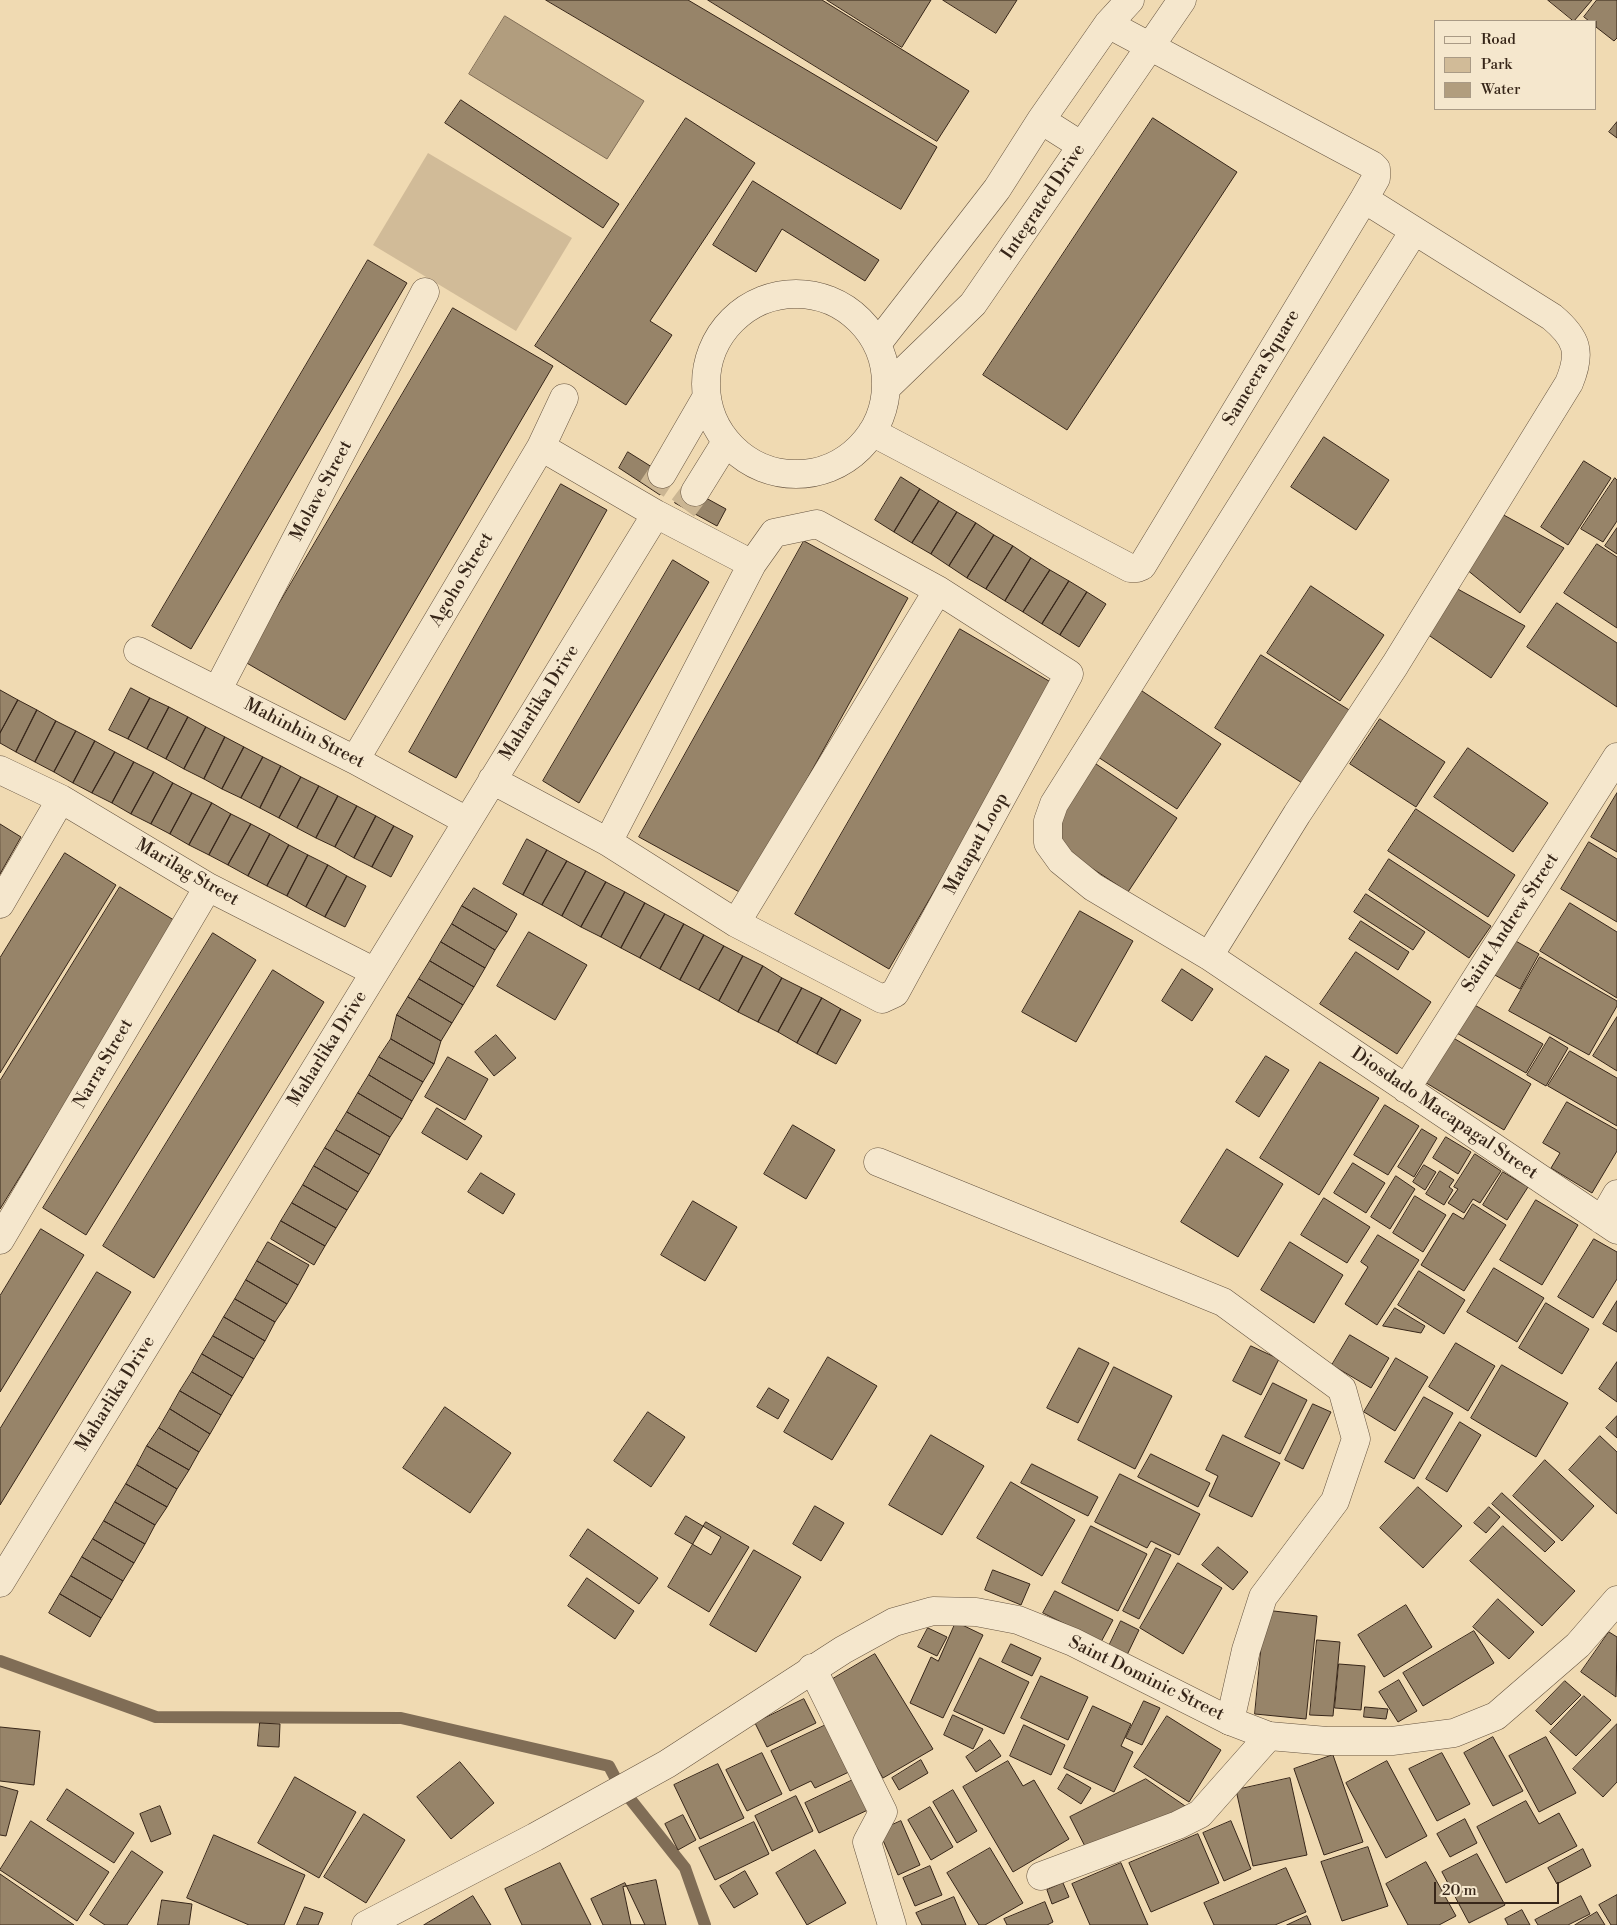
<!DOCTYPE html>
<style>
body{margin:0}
#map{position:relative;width:1617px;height:1925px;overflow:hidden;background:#f0dab2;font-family:"Libre Bodoni",serif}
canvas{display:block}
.legend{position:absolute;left:1434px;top:20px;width:162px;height:90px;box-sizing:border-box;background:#f5e7cd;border:1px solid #a99a85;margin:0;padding:6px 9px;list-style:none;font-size:15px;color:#372619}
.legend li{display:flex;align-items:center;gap:10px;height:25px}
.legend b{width:25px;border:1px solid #a99a85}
.scale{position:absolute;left:1434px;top:1882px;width:125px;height:22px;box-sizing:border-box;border:2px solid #372619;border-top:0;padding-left:6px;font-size:15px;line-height:18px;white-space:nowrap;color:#372619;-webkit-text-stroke:4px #f5e7cd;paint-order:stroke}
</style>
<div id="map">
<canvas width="1617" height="1925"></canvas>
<ul class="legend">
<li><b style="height:6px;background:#f5e7cd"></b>Road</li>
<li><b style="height:14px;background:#d1bb98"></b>Park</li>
<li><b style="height:14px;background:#b19d7e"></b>Water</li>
</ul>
<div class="scale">20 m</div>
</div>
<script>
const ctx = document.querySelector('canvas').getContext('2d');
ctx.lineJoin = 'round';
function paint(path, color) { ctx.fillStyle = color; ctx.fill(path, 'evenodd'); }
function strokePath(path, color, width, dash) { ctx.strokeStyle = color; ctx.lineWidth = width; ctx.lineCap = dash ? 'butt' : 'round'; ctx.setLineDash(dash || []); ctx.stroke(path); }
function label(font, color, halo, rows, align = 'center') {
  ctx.font = font + ' "Libre Bodoni",serif'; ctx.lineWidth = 4; ctx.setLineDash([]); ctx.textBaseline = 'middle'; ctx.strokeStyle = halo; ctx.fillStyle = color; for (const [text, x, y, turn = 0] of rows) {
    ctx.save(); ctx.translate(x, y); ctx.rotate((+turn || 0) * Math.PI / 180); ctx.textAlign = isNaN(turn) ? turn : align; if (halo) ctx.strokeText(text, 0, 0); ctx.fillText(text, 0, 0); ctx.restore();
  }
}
const green = new Path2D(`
 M428 153 572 238 516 331 373 245Z`);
const water = new Path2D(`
 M505 16 644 101 607 159 469 74Z`);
const stream = new Path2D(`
 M0 1661 156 1717 401 1718 609 1766 619 1785 685 1868 705 1925`);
const building = new Path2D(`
 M546 0H688L937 147 901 209Z
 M708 0H822L969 91 937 141Z
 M827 0H931L902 47Z
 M943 0H1017L996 33Z
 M1548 0H1592L1574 21Z
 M1597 0H1617V38L1614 41 1596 27V21H1589L1584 17Z
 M461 100 619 204 603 228 445 123Z
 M686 118 755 163 650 321 672 335 626 405 535 346Z
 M1153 118 1237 172 1067 430 983 375Z
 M1617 122V138L1609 132Z
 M753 181 879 260 865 281 782 229 756 272 713 245Z
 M368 260 407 283 191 649 152 626Z
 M453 308 553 366 345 720 245 662Z
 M1324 437 1389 480 1356 530 1291 487Z
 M628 452 671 479 660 495 619 468Z
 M1584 461 1611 478 1568 545 1541 527Z
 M901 477 920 489 894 532 875 520Z
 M1615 478 1617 480V521L1603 542 1581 529Z
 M561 484 607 510 456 778 409 752Z
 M684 486 726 509 717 526 675 503Z
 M920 489 939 501 912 543 894 532Z
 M939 501 957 512 931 554 912 543Z
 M957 512 976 523 949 566 931 554Z
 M1500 513 1564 548 1520 613 1466 569Z
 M976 523 994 535 967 578 949 566Z
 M1617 528V554L1605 546Z
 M994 535 1013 546 986 589 967 578Z
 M804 541 908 598 743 894 639 837Z
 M1597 544 1617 557V628L1564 593Z
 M1013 546 1031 558 1005 601 986 589Z
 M1031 558 1050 570 1023 612 1005 601Z
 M673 560 709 582 579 803 543 781Z
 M1050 570 1069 581 1042 624 1023 612Z
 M1069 581 1087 592 1060 635 1042 624Z
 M1311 586 1384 635 1340 701 1267 653Z
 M1454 587 1525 626 1491 678 1427 634Z
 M1087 592 1106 604 1079 647 1060 635Z
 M1557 603 1617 643V707L1527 647Z
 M960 629 1054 684 889 969 795 914Z
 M1261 655 1354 713 1307 786 1215 728Z
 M131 688 150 698 128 739 109 730Z
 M0 690 18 700 0 733Z
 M1142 691 1221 744 1177 809 1098 757Z
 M150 698 169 707 147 749 128 739Z
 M18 700 37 710 16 752 0 743V733Z
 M169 707 188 717 166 759 147 749Z
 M37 710 56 721 35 762 16 752Z
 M188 717 206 727 184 769 166 759Z
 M1380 719 1445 762 1416 807 1350 764Z
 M56 721 76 731 54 772 35 762Z
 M206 727 225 737 204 779 184 769Z
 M76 731 95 741 73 783 54 772Z
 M225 737 244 747 222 789 204 779Z
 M95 741 115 752 92 793 73 783Z
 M244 747 263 757 241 798 222 789Z
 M1468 748 1548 803 1513 852 1434 797Z
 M115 752 134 762 112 803 92 793Z
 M263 757 281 766 260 808 241 798Z
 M134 762 154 772 131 814 112 803Z
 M1093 762 1177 818 1128 892 1043 836Z
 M281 766 301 777 279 818 260 808Z
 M154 772 173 783 151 824 131 814Z
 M301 777 319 786 297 828 279 818Z
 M173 783 192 793 170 834 151 824Z
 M319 786 338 796 316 838 297 828Z
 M192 793 212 803 189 845 170 834Z
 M1617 793V852L1591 837Z
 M338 796 357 806 335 847 316 838Z
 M212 803 231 814 209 855 189 845Z
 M357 806 376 816 354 858 335 847Z
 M1416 809 1515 875 1488 917 1388 851Z
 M231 814 251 824 228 865 209 855Z
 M376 816 394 826 372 867 354 858Z
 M0 824 21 837 0 874Z
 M251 824 270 834 248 876 228 865Z
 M394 826 413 836 391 877 372 867Z
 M270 834 289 845 267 886 248 876Z
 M527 839 547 850 523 895 503 884Z
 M1589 842 1617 859V922L1561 889Z
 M289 845 308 855 287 896 267 886Z
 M547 850 567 861 542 905 523 895Z
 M65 853 116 885 0 1073V958Z
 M308 855 328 865 306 907 287 896Z
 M1389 859 1491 926 1469 958 1369 890Z
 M567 861 586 871 562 916 542 905Z
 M328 865 347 876 325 917 306 907Z
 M586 871 606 882 581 927 562 916Z
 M347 876 366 886 345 927 325 917Z
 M606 882 625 892 601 937 581 927Z
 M120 887 177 922 0 1209V1081Z
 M474 888 517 914 507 932 462 906Z
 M625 892 645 903 621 948 601 937Z
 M1366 894 1425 932 1413 950 1354 912Z
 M645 903 665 914 640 958 621 948Z
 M1570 903 1617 932V998L1540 951Z
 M462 906 507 932 495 950 452 924Z
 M1080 911 1133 941 1076 1042 1022 1012Z
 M665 914 684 924 660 969 640 958Z
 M1361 921 1409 952 1398 970 1349 939Z
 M452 924 495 950 485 968 441 942Z
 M684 924 704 935 680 980 660 969Z
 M529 932 587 965 555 1020 497 986Z
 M213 933 256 960 86 1235 43 1208Z
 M704 935 724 946 699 990 680 980Z
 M1512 939 1539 954 1520 989 1493 974Z
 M441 942 485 968 474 987 430 961Z
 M724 946 743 956 719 1001 699 990Z
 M1356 952 1431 1002 1397 1054 1320 1004Z
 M743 956 763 966 738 1012 719 1001Z
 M1540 957 1617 1001V1006L1589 1055 1509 1011Z
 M430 961 474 987 463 1005 419 979Z
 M763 966 782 978 758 1022 738 1012Z
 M1182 969 1213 989 1192 1021 1162 1001Z
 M273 970 324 1002 154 1278 103 1246Z
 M782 978 802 988 778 1032 758 1022Z
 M419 979 463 1005 452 1023 408 997Z
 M802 988 822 998 797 1043 778 1032Z
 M408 997 452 1023 441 1041 397 1015Z
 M822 998 841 1009 817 1054 797 1043Z
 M1471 1003 1543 1044 1526 1073 1455 1032Z
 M841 1009 861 1020 836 1064 817 1054Z
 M397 1015 441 1041 434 1064 391 1039Z
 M1617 1017V1071L1593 1056Z
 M496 1035 516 1058 494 1076 475 1052Z
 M1450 1036 1531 1084 1504 1130 1423 1081Z
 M1550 1037 1568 1048 1546 1086 1527 1075Z
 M391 1039 434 1064 423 1082 379 1057Z
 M1570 1051 1617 1078V1126L1548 1086Z
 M1266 1056 1289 1070 1259 1117 1236 1102Z
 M379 1057 423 1082 412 1101 369 1075Z
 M448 1057 488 1079 465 1120 425 1097Z
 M1320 1062 1379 1098 1319 1195 1260 1158Z
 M369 1075 412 1101 402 1119 358 1093Z
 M358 1093 402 1119 390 1137 347 1112Z
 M1567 1102 1617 1130V1151L1592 1193 1551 1168 1560 1153 1543 1143Z
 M1385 1105 1419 1126 1388 1175 1354 1155Z
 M437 1108 482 1136 467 1160 422 1133Z
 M347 1112 390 1137 380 1155 336 1130Z
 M793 1125 835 1150 806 1199 764 1174Z
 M1422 1129 1437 1138 1414 1177 1398 1167Z
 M336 1130 380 1155 369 1174 325 1148Z
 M1446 1137 1471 1152 1458 1174 1433 1158Z
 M325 1148 369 1174 358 1192 314 1166Z
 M1227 1149 1283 1184 1238 1257 1181 1222Z
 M1475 1154 1501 1171 1480 1203 1473 1199 1464 1213 1448 1203 1458 1189 1454 1187Z
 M1353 1163 1385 1183 1366 1213 1334 1193Z
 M1424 1165 1436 1172 1425 1190 1413 1182Z
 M314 1166 358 1192 347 1210 303 1185Z
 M1440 1171 1454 1180 1449 1187 1453 1190 1444 1205 1426 1194Z
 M1503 1172 1528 1187 1507 1220 1483 1205Z
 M481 1173 515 1194 503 1214 468 1192Z
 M1396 1176 1415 1189 1390 1229 1371 1217Z
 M303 1185 347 1210 336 1228 292 1203Z
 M1415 1196 1446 1215 1423 1252 1393 1233Z
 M1324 1198 1370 1227 1347 1263 1301 1235Z
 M1536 1200 1578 1225 1542 1285 1500 1260Z
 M693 1201 737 1227 705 1281 661 1255Z
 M292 1203 336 1228 325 1246 281 1221Z
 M1473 1204 1506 1225 1464 1291 1421 1265 1453 1213 1463 1219Z
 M281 1221 325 1246 314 1265 271 1239Z
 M41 1229 84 1255 0 1392V1296Z
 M1378 1235 1419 1260 1377 1325 1345 1304 1368 1267 1361 1262Z
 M1594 1239 1617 1252V1279L1593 1318 1558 1297Z
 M268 1242 309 1265 298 1285 257 1261Z
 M1290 1242 1343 1275 1314 1323 1261 1290Z
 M257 1261 298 1285 287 1304 246 1280Z
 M1494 1268 1544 1298 1517 1342 1467 1312Z
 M1419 1271 1465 1300 1444 1334 1398 1305Z
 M97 1272 131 1292 0 1505V1429Z
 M246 1280 287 1304 275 1322 235 1299Z
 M235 1299 275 1322 265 1341 224 1317Z
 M1617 1301V1332L1603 1324Z
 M1546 1303 1589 1329 1562 1374 1519 1348Z
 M1395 1308 1425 1326 1421 1333 1383 1326Z
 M224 1317 265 1341 254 1359 213 1336Z
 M1350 1335 1389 1358 1371 1388 1332 1365Z
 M213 1336 254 1359 243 1378 202 1354Z
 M1456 1343 1495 1366 1468 1411 1429 1387Z
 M1251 1346 1279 1359 1261 1395 1233 1381Z
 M1079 1348 1109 1363 1078 1423 1047 1408Z
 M202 1354 243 1378 232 1396 192 1372Z
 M828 1357 877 1386 832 1460 784 1432Z
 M1396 1358 1428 1377 1395 1431 1364 1412Z
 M1617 1362V1402L1599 1389Z
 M1502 1365 1568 1403 1536 1457 1471 1418Z
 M1114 1367 1172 1396 1135 1469 1078 1440Z
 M192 1372 232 1396 221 1415 180 1391Z
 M1273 1383 1307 1400 1280 1454 1245 1437Z
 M769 1388 789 1400 778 1419 757 1407Z
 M180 1391 221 1415 210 1434 170 1409Z
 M1424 1397 1453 1413 1414 1479 1385 1462Z
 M1313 1404 1331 1412 1303 1469 1285 1460Z
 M445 1407 511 1453 470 1513 403 1468Z
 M170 1409 210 1434 199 1452 159 1428Z
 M648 1412 685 1437 651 1487 614 1461Z
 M1617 1416V1438L1606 1428Z
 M1460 1422 1481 1435 1447 1492 1426 1479Z
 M159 1428 199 1452 189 1470 147 1446Z
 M931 1435 984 1466 942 1535 889 1505Z
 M1223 1435 1280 1463 1252 1517 1209 1496 1218 1476 1206 1470Z
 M1600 1436 1617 1452V1514L1569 1470Z
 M147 1446 189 1470 177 1489 137 1465Z
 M1151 1454 1210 1483 1198 1507 1138 1477Z
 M1545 1460 1594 1506 1562 1541 1513 1496Z
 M1032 1464 1098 1497 1088 1516 1021 1483Z
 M137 1465 177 1489 167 1507 126 1484Z
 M1120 1474 1200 1514 1179 1555 1151 1541 1147 1548 1095 1522Z
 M1011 1482 1075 1520 1042 1576 977 1538Z
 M126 1484 167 1507 155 1525 115 1502Z
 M1418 1487 1462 1526 1423 1568 1380 1528Z
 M1502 1493 1555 1542 1545 1552 1492 1504Z
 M115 1502 155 1525 145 1544 104 1521Z
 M815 1506 844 1523 821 1561 793 1544Z
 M1489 1507 1500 1517 1486 1533 1474 1523Z
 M686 1516 721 1537 711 1555 675 1534Z
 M104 1521 145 1544 134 1563 93 1539Z
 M706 1522 749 1547 709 1612 668 1587Z
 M1091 1526 1147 1554 1118 1611 1062 1583Z
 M1503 1526 1575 1591 1542 1626 1470 1561Z
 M588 1529 658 1578 639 1604 570 1556Z
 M93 1539 134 1563 123 1581 82 1557Z
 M1218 1547 1248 1572 1233 1590 1202 1565Z
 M1156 1548 1171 1555 1139 1619 1123 1611Z
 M754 1550 801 1577 756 1652 710 1625Z
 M82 1557 123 1581 112 1600 71 1576Z
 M1178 1563 1222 1588 1183 1654 1140 1628Z
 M993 1570 1030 1584 1021 1605 985 1590Z
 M71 1576 112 1600 101 1618 60 1594Z
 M587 1578 634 1611 615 1639 568 1606Z
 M1055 1591 1113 1620 1101 1642 1043 1613Z
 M60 1594 101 1618 90 1637 49 1613Z
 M1498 1599 1534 1632 1509 1659 1473 1627Z
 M1406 1605 1432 1647 1384 1677 1358 1635Z
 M1265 1610 1317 1616 1306 1719 1255 1714Z
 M1121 1621 1139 1630 1127 1655 1109 1646Z
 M956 1622 983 1635 943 1718 910 1703 931 1657 938 1661Z
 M928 1628 947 1637 937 1656 918 1647Z
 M1474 1631 1494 1663 1423 1706 1403 1673Z
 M1609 1632 1617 1637 1616 1697 1581 1672Z
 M1317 1640 1340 1642 1333 1716 1310 1715Z
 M1011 1644 1041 1658 1032 1676 1002 1662Z
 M875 1654 933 1749 883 1778 826 1683Z
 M980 1658 1029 1682 1004 1734 954 1711Z
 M1339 1664 1365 1666 1361 1710 1335 1708Z
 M1041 1676 1088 1697 1068 1740 1021 1718Z
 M1399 1680 1417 1711 1398 1722 1379 1692Z
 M1565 1681 1581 1695 1551 1725 1536 1711Z
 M1584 1696 1611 1720 1576 1756 1550 1732Z
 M804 1699 816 1723 767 1747 755 1723Z
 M1144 1701 1160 1708 1142 1745 1126 1738Z
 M1093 1706 1131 1724 1121 1746 1133 1752 1114 1792 1064 1768Z
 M1365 1707 1388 1709 1386 1719 1364 1717Z
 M953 1715 983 1729 973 1749 944 1735Z
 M1167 1716 1221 1750 1189 1802 1134 1767Z
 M260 1723 280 1724 279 1747 258 1746Z
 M828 1724 851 1771 815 1788 811 1781 790 1791 771 1751Z
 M1617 1724V1782L1603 1797 1573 1769Z
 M1024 1725 1065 1745 1051 1775 1010 1756Z
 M0 1727 40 1731 34 1785 0 1781Z
 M1493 1737 1523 1791 1493 1806 1464 1753Z
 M1546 1737 1576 1793 1539 1812 1509 1756Z
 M990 1740 1001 1756 976 1772 966 1757Z
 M762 1753 782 1794 747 1811 726 1770Z
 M1442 1753 1470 1804 1437 1821 1409 1769Z
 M1333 1755 1363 1842 1324 1855 1294 1769Z
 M921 1760 928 1773 899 1790 892 1778Z
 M1008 1761 1023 1786 1034 1780 1069 1839 1013 1872 963 1787Z
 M1387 1761 1427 1836 1386 1858 1346 1783Z
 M460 1762 494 1803 451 1839 417 1797Z
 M718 1764 744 1818 700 1839 674 1785Z
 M1067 1774 1091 1788 1081 1804 1058 1789Z
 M295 1777 356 1812 319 1878 258 1843Z
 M857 1778 872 1808 819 1833 805 1803Z
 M1290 1778 1307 1855 1253 1866 1236 1790Z
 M1146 1779 1188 1808 1090 1856 1070 1817Z
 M0 1786 18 1791 6 1836 0 1835Z
 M67 1789 134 1833 114 1863 47 1820Z
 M953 1790 977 1831 957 1843 933 1802Z
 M796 1796 813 1831 772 1851 755 1816Z
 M1526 1801 1539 1824 1559 1813 1577 1846 1506 1883 1477 1827Z
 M160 1806 171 1834 151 1842 140 1814Z
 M930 1807 953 1847 931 1860 908 1820Z
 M364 1814 405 1840 366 1903 324 1877Z
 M683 1815 696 1840 678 1850 665 1824Z
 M1465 1819 1477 1843 1450 1857 1437 1834Z
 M31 1821 109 1872 77 1921 0 1870Z
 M901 1821 920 1865 898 1875 879 1831Z
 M1231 1821 1251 1869 1224 1881 1203 1833Z
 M754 1822 769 1854 715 1880 699 1848Z
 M1198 1834 1219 1883 1151 1912 1129 1863Z
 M214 1835 305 1875 284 1925H249L187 1898Z
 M1368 1847 1388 1906 1342 1921 1321 1862Z
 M990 1848 1023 1903 985 1925H979L947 1873Z
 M1583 1849 1591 1866 1557 1884 1548 1868Z
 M815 1850 846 1903 807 1925 776 1873Z
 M132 1851 163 1872 127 1925H105L90 1915Z
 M1477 1854 1505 1905 1469 1923 1442 1872Z
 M1426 1862 1456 1916 1439 1925H1408L1386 1884Z
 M560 1863 591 1925H522L505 1889Z
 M1121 1863 1148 1925H1090L1072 1884Z
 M930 1866 942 1895 915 1906 903 1878Z
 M1286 1868 1306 1912 1275 1925H1214L1204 1903Z
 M745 1871 758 1894 734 1908 720 1886Z
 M0 1874 74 1925H0Z
 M656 1880 666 1925H631L623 1887Z
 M625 1883 645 1925H603L591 1899Z
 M1063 1883 1069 1897 1052 1904 1047 1890Z
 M1617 1895V1925H1611L1599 1905Z
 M473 1896 491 1925H424Z
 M1581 1896 1590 1914 1568 1925H1538L1535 1920Z
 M954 1897 966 1925H922L916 1913Z
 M162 1900 192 1904 189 1925H158Z
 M1045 1902 1053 1922 1047 1925H1007L1004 1919Z
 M305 1907 323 1913 318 1925H297Z
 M1522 1910 1530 1925H1508L1505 1919Z
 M1597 1912 1605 1925H1575Z
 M1307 1916 1311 1925H1287Z`);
const minorTunnel = new Path2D(`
 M652 489 662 474
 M683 508 695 492`);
const minor = new Path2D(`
 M1041 120 1082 146
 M1414 231 1054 804 1048 821V843L1061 861 1093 887 1209 956 1617 1230
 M706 384a90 90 0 1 1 180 0a90 90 0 1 1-180 0Z
 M877 344 997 189 1041 120 1108 24 1130 0
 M886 388 973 304 1182 0
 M872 432 1130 568H1137L1142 566 1364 199 1376 178V169L1372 165 1108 24
 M541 447 656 514 752 564
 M662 474 706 398
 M695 492 726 442
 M138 651 355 760 467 821
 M218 689 425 292
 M355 760 541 447 564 398
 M0 770 61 799 208 887 375 972
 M492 780 608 842 736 923 882 999 895 993 1069 674 938 590 817 524 774 533 752 564 608 842
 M0 904 61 799
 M736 923 938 590
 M1209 956 1297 814 1395 665 1569 383C1582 352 1577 338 1552 317L1364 199
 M1406 1089 1617 757
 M878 1162 1223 1302 1342 1389 1356 1439 1335 1501 1263 1597 1246 1650 1230 1721
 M1602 1220 1617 1194
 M0 1240 208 887
 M0 1583 656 514
 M812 1668 883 1812 867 1842 892 1925
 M1041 1876 1178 1825 1200 1814 1269 1736`);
const tertiary = new Path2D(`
 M366 1925 535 1837 667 1764 843 1650 894 1622 933 1611 976 1612 1018 1620 1073 1642 1230 1721 1269 1736 1327 1741H1392L1454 1733 1496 1716 1578 1645 1617 1600`);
const streetNames = [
 ["Integrated Drive",1044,202,-56],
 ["Sameera Square",1262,368,-59],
 ["Molave Street",322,491,-62],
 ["Agoho Street",462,580,-59],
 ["Maharlika Drive",540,703,-58],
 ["Mahinhin Street",304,734,27],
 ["Matapat Loop",977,844,-61],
 ["Marilag Street",187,873,30],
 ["Saint Andrew Street",1511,923,-57],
 ["Maharlika Drive",328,1049,-58],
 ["Narra Street",104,1064,-60],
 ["Diosdado Macapagal Street",1444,1114,34],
 ["Maharlika Drive",116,1394,-58],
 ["Saint Dominic Street",1146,1679,26]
];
paint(green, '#d1bb98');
paint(water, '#b19d7e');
strokePath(water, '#806d56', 1);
strokePath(stream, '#806d56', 12);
paint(building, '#978469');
strokePath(building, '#372619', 1);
strokePath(minorTunnel, '#cbb693', 28, [28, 14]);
strokePath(minor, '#65533f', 29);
strokePath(tertiary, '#65533f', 29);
strokePath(minor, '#f5e7cd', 28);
strokePath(tertiary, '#f5e7cd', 28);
label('18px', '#372619', '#f5e7cd', streetNames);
</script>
